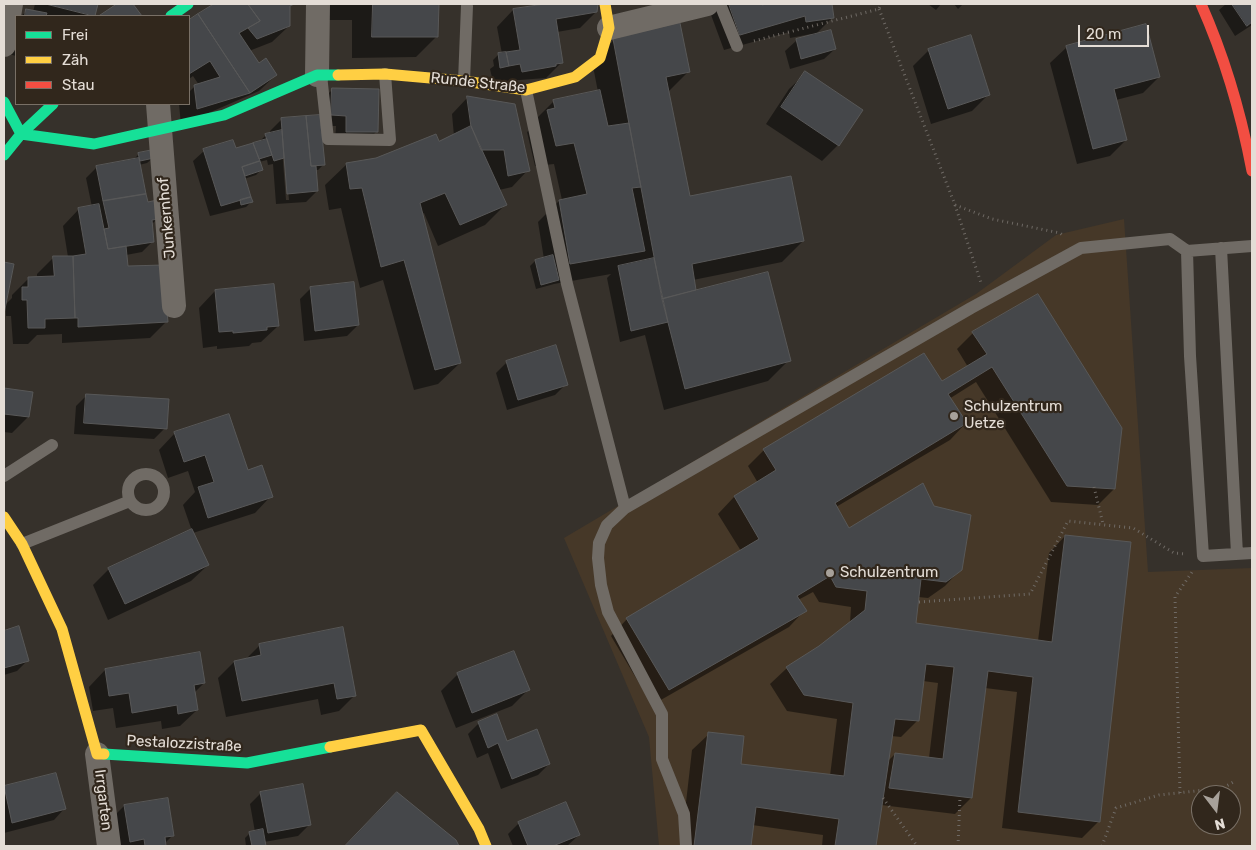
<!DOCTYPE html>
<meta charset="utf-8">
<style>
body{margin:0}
#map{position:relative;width:1256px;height:850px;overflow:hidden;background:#36312b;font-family:Rubik,sans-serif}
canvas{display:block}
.frame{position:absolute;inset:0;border:5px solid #e4ddd6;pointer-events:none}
.legend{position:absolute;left:15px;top:15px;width:175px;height:90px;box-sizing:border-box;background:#31271c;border:1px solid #797066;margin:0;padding:6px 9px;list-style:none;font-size:15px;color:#e4ddd6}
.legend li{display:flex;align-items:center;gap:10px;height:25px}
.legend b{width:25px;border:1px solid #797066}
.north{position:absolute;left:1191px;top:785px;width:50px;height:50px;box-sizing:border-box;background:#31271c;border:1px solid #797066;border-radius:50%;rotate:165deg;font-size:14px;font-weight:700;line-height:20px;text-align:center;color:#e4ddd6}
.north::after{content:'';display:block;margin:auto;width:18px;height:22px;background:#a7a19a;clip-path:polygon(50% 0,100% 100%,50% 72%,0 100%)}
.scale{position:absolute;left:1078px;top:25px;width:71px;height:22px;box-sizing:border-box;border:2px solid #e4ddd6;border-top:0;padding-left:6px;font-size:15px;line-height:18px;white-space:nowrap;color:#e4ddd6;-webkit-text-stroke:4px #31271c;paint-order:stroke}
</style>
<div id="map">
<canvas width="1256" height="850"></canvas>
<div class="frame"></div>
<ul class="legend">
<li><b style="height:6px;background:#16e098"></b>Frei</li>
<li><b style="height:6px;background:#ffcf43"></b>Zäh</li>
<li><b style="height:6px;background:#f24e42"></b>Stau</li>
</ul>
<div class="north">N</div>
<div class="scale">20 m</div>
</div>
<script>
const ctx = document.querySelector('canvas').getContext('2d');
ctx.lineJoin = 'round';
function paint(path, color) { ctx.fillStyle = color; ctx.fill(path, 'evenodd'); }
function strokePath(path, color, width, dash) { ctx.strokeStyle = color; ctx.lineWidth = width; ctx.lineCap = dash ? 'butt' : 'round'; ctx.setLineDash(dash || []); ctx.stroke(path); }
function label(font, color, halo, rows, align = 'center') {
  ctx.font = font + ' Rubik,sans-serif'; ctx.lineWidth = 4.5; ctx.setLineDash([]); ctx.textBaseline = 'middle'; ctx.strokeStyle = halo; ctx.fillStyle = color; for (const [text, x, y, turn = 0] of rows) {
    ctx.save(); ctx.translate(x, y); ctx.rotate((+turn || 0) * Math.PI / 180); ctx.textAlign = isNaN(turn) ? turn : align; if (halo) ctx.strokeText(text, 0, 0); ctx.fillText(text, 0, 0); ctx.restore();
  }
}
const built = new Path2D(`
 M1124 219 1148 572 1252 568V846H659L649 737 564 538 976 294 1056 235ZM1201 795H1231V825H1201Z`);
const shadow = new Path2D(`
 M35 4H96L93 16H21L27 11 33 12Z
 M119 4H131L140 16H101Z
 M216 4H293L289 8V26L272 42 249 51 258 65 276 75 259 91 181 125 179 104H189V92L195 86 199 85 193 76 189 79V21Z
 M325 4H438L437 36 416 57 352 58V20H325Z
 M540 4H597L596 12 580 28 557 32 562 62 546 78 493 82 490 69 494 66 493 60 498 55 502 54 497 27 513 10 537 6Z
 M707 4H760L761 7 772 4H831L833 17 815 35 835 49 824 59 790 69 785 51 796 41 812 36 811 34 790 38 789 32 724 50Z
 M928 4H941L936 10Z
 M954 4H963L958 9Z
 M1226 4H1252V25L1235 36 1219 10Z
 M16 21V56L9 54Z
 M614 40 689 71 668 92 689 198 803 241 782 262 693 280 695 292 789 360 768 381 664 410 645 335 620 342 607 278 611 274 554 284 536 289 530 266 535 261 544 259 538 222 559 201 562 200 554 164 535 166 527 132 534 126 533 122 554 101 598 92 592 61Z
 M1067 47 1159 77 1143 93 1116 100 1126 140 1110 156 1077 164 1050 63Z
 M929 50 989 94 972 111 931 124 913 66Z
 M806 73 838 145 822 161 766 124 789 89Z
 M333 89 376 132 365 143 335 142 336 126H320L324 164 318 170H315L317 191 306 202 276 204 273 164 268 165 267 160 259 162 261 170 256 175 244 179 251 202 246 207 210 216 193 161 204 151 235 150 261 142V140L266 135 270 134V131L281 120 321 116 322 100ZM281 136H283L289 200H286Z
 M468 97 528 170 512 187 499 190 506 204 485 225 438 246 424 213 421 214 460 363 438 384 414 390 383 280 360 288 341 208 329 210 325 185 347 164 376 160 439 143 454 136 452 114Z
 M139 154 153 158 147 163 139 165 147 203 157 219 151 225 153 241 142 252 126 255V267L166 322 150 338 62 343V334L37 335 28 344H13L11 316H6V304L12 298V295L28 279 37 278V274L53 258 68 257 63 226 79 209 92 207 86 178 97 167 134 159Z
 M311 288 358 325 347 336 304 341 300 299Z
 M215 291 278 326 261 342 252 343 249 346 217 349V346L203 348 199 308Z
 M973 333 1114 489 1098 505 1051 502 976 382 949 399 966 423 950 440 836 507 849 529 961 569 945 586 928 598 918 597 915 624 1038 641 1049 553 1065 536 1099 821 1082 838 1002 828 1017 692 985 688 971 798 955 814 881 805 875 846H822L823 835 752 825 750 846H681L692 750 709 734 740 766 830 776 837 719 787 711 770 684 787 668 819 647 850 623 851 607 819 602 813 592 798 600 805 610 789 627 652 705 611 636 627 619 741 551 718 514 734 497 758 483 748 466 764 450 942 383 968 367 957 349ZM923 681 938 683 929 758 895 754 887 762 891 736 901 737 917 721Z
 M507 362 566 384 555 395 507 410 496 373Z
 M4 390 31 393 28 417 12 433 4 432Z
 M87 395 165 428 154 439 74 434 76 406Z
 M175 433 247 472 271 496 255 513 193 533 208 565 191 581 108 620 93 585 109 569 192 531 183 505 195 492 188 471 168 478 159 450Z
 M18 628 28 660 17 671 4 675V632Z
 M342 629 355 695 339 711 321 715 318 699 226 717 218 678 234 662 245 660 260 645Z
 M105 670 204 683 194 693 197 710 180 726 162 729 161 721 116 728 113 708 93 711 89 687Z
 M458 674 528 690 512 706 456 728 441 691Z
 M479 723 506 743 549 764 538 775 501 789 488 753 477 758 468 734Z
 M55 774 64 809 54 820 4 833V788Z
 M261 793 309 825 298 836 264 842 265 846H246L245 838 250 833 255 832 250 804Z
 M124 806 173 835 164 844V846H118L113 817Z
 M376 814 455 841 457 846H346Z
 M519 823 579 835 567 846H513L508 834Z`);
const building = new Path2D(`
 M46 4H98L95 16Z
 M117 4H133L142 16H99Z
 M214 4H248L260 21 239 33 259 63 266 58 277 75 250 93 198 14Z
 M248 4H294L290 6V26L257 39 248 28 260 21Z
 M373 4H439L438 37H372Z
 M545 4H598L597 12 556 19 563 63 556 64V66L522 72 520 64 509 66 506 52 520 50 513 9Z
 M729 4H761L762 5 767 4H832L834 18 806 22 805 16 740 35Z
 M1232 4H1252V22L1247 26Z
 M26 9 47 13 46 16H25Z
 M198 14 250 93 197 109 194 85 220 77 210 61 189 74V20Z
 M680 23 690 72 666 77 690 196 791 176 804 241 692 264 696 290 662 299 613 39Z
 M1146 24 1160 77 1114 89 1127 140 1093 149 1066 46Z
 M831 30 836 49 801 59 796 39Z
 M971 35 990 95 948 109 928 49Z
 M506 52 509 66 500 68 498 53Z
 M805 71 863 110 839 146 781 107Z
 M332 88 379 89 378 132H346V116L331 115Z
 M600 90 608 126 629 123 641 187 632 188 645 251 570 264 559 200 587 194 574 143 556 146 547 110 555 108 553 100Z
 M467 96 515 104 530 171 508 176 504 150H481L471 126Z
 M320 115 325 165 311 166 306 116Z
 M306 116 311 166H316L318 191 287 194 281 118Z
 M471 126 507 205 460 225 445 193 420 203 461 363 435 370 404 260 381 267 362 188 350 189 346 163 376 158 436 134 439 141Z
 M282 130 284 158 274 161 265 134Z
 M267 139 272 155 259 159 253 143Z
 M233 140 236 148 253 143 260 161 242 167 251 197 221 206 203 149Z
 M153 150 154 158 140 161 138 153Z
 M139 158 146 194 103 201 96 166Z
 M260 161 263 170 245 176 242 167Z
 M146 194 148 202 157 200 159 219 152 220 154 242 108 249 104 229 109 228 103 201Z
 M251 197 253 202 241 205 240 200Z
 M99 204 108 249 126 246 128 266 163 265 168 322 78 327V318H75L73 256 86 254 78 208Z
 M553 255 559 280 541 285 535 260Z
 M53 256H73L75 318 45 319V328H28L27 300H22V287H28V277L54 276Z
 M654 258 668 322 631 331 618 266Z
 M4 262 14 264 4 314Z
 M768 272 791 361 685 389 662 299Z
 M354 282 359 325 315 331 310 287Z
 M274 284 279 326 267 327V330L233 333V331L219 332 215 290Z
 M1038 294 1122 428 1115 489 1067 486 992 367 948 394 967 423 835 503 849 528 923 483 934 506 971 515 962 570 946 582 921 579 916 623 1052 642 1065 535 1131 542 1100 822 1018 812 1033 677 988 671 972 798 889 788 895 753 943 759 954 667 926 664 919 721 895 719 876 846H835L839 819 756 807 751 846H694L708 732 744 736 741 764 844 776 853 703 804 695 786 667 819 646 865 610 867 591 836 587 830 576 797 596 807 611 669 690 626 618 759 539 734 496 776 470 763 449 924 353 942 381 987 354 972 332Z
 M556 345 568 385 518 400 506 361Z
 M4 388 33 392 29 417 4 414Z
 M86 394 169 399 167 429 84 423Z
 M229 414 248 470 262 465 273 497 208 518 198 487 214 482 205 455 184 462 174 432Z
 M192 529 209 565 125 604 108 568Z
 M19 626 29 661 4 668V631Z
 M343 627 356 696 337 699 334 683 242 701 234 661 261 655 259 644Z
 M514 651 530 690 472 713 457 673Z
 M200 652 205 683 194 685 198 710 178 714 177 705 132 713 129 693 109 696 105 669Z
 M497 714 507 741 537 729 550 764 512 779 498 743 488 748 478 722Z
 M56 773 66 809 12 823 4 786Z
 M303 784 311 825 268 833 260 792Z
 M397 792 456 840 459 846H345Z
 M168 798 174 836 165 837 166 846H145L144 839 130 842 124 805Z
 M566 802 580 835 553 846H528L518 822Z
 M263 829 266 846H252L249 832Z`);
const path = new Path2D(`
 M879 9 955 205 981 283
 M754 41 879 9 881 4
 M955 205 992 219 1060 233 1064 236
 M1094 487 1103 524
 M919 602 1030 594 1068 521 1133 528 1174 553 1186 554
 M1180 793 1175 597 1194 569
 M883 798 917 846
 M958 846 960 797
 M1102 846 1116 808 1159 795 1223 788 1235 781`);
const lane = new Path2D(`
 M718 4H720L737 46
 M321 75 328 139 390 140 385 74
 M464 81 467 6
 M526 90 567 284 625 508
 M1221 248 1237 554
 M1187 251 1190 356 1203 556 1252 553
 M128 492a18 18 0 1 1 36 0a18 18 0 1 1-36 0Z
 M4 476 52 445
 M22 544 130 501
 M686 846 684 814 662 759V714L608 612 601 585 598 558 599 543 607 525 625 508 971 308 1081 248 1170 239 1187 251 1252 246`);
const street = new Path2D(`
 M609 28 707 4
 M4 45 11 4
 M317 75 318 4
 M158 104 174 306
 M97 754 109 846`);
const fast = new Path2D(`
 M171 16 188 4
 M4 102 21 134
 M21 134 94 144 224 115 317 75H338
 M4 155 21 134 53 104
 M104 754 247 763 330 747`);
const slow = new Path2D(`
 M338 75 385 74 464 81 526 90 575 77 600 58 609 28 605 4
 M4 517 22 544 62 629 97 754H104
 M330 747 421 730 479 829 486 846`);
const jam = new Path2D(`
 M1201 4C1225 58 1241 113 1252 171`);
const markers = [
 [954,416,5,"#a7a19a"],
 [830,573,5,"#a7a19a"]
];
const streetNames = [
 ["Runde Straße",478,83,6],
 ["Junkernhof",167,218,-95],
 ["Pestalozzistraße",184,744,3],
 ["Irrgarten",103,800,83]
];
const poiNames = [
 ["Schulzentrum",964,407],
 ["Uetze",964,424],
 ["Schulzentrum",840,573]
];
paint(built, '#463828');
paint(shadow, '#0007');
paint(building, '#45474a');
strokePath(building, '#585858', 1);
strokePath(path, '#6f6a65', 3, [1, 4]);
strokePath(lane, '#706b65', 12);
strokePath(street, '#706b65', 24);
strokePath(fast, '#16e098', 11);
strokePath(slow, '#ffcf43', 11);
strokePath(jam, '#f24e42', 11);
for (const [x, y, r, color] of markers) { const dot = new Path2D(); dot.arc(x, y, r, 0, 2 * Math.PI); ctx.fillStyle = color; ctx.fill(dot); strokePath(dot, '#31271c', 2); }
label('15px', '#e4ddd6', '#31271c', streetNames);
label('15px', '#e4ddd6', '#31271c', poiNames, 'left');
</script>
